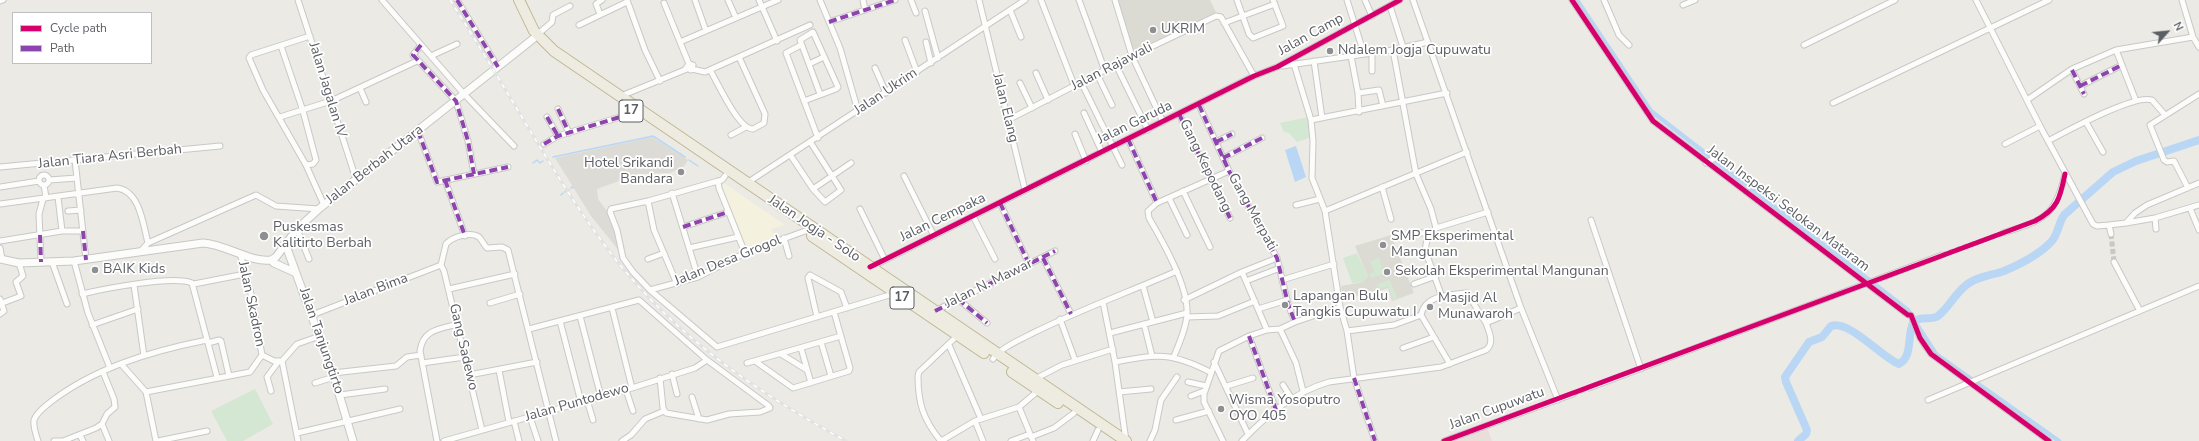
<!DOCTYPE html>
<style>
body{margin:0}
#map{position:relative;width:2199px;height:441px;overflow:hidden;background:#ebeae5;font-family:"Nunito Sans",sans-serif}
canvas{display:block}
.legend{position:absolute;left:12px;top:12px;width:140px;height:52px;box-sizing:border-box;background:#fff;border:1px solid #bdbfc1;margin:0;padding:5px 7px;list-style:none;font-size:12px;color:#5b5e63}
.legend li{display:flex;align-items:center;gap:8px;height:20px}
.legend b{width:20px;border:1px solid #bdbfc1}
.north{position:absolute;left:2147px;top:12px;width:40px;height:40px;-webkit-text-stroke:3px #fff;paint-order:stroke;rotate:63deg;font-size:11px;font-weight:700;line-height:16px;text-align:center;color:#5b5e63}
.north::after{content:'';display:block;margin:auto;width:14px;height:18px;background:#5b5e63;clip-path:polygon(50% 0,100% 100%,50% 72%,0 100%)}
</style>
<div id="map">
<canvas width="2199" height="441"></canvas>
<ul class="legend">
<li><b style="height:5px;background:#d6006c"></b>Cycle path</li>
<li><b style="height:5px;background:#8e44ad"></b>Path</li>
</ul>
<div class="north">N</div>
</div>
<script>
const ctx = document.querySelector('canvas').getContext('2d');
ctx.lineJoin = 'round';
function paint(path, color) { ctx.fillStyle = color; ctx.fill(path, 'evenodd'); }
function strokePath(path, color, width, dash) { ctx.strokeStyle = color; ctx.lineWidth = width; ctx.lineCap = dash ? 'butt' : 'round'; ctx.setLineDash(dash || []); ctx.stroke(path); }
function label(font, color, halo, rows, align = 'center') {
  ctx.font = font + ' "Nunito Sans",sans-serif'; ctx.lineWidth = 3.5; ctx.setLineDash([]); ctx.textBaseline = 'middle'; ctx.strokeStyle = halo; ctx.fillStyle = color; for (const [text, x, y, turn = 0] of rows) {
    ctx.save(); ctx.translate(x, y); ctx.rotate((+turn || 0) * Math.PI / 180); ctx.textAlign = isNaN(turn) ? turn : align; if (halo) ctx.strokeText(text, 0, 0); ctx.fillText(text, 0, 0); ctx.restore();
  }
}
const commercial = new Path2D(`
 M724 183 785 225 771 229 776 239 745 249 738 226 721 188Z`);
const industrial = new Path2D(`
 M652 137 688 160 684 166 670 173 638 174 597 189 598 199 609 214 620 252 591 216 555 158Z`);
const education = new Path2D(`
 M1118 0H1210L1216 12 1136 50H1133Z
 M1391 235 1414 293 1392 301 1388 288 1374 293 1343 298 1341 286 1363 282 1368 276 1355 246Z`);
const medical = new Path2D(`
 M1487 427 1492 441H1445Z`);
const green = new Path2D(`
 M1309 117 1311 137 1297 142 1289 133 1284 132 1280 123Z
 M1357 253 1368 276 1363 282 1352 283 1343 258Z
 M1379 257 1384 274 1371 278 1369 274 1374 272 1370 262Z
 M1390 280 1397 298 1393 300 1388 286 1379 289 1377 284Z
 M255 389 273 424 243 441H227L211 411Z`);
const water = new Path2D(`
 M1296 146 1306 177 1295 182 1285 150Z`);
const stream = new Path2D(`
 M553 157 653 136 685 157
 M689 160 698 166
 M533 163 537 160 540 163 543 161
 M571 188 573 187
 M568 190H569
 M565 192 566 191
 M561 195 563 193`);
const canal = new Path2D(`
 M1577 0 1651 111 1908 310 1912 317
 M1916 323 1936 354 2059 441`);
const river = new Path2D(`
 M1798 441 1806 434 1807 430 1786 382 1785 377 1809 342 1822 337 1831 326C1850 320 1881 357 1899 364 1913 357 1907 335 1913 323 1918 315 1931 321 1938 316 1950 307 1956 291 1969 283 1980 276 1993 275 2004 271 2019 265 2040 254 2051 242 2058 235 2058 224 2064 215L2113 172 2136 161 2199 140`);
const streetTunnel = new Path2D(`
 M2111 234 2114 262
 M1942 255 2003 233
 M1573 394 1589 388`);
const street = new Path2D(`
 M298 0 356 179
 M382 0 464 94 514 146
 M457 0 498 67
 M627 0 645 50 660 81
 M695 0 706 31
 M728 0 736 18
 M759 0 777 41
 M820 0 840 48 858 111
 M863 0 865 10
 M911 0 916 13
 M979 0 1025 190
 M1041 0 1074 85
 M1079 0 1105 71
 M1115 0 1132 56 1163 122
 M1237 0 1249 34 1253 38 1283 26 1273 0
 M1347 0 1364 54
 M1365 0 1372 16
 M1413 0 1521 308 1558 400
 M1572 0 1653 121 1908 315H1911L1920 338 1931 354 2049 441
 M1604 0 1619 35 1629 45
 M1976 0 2040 126 2093 224 2097 226 2109 225
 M2182 0 2193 37 2199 47
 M0 1 3 0
 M664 3 689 64 686 68 691 70 693 65 689 64
 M1683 5 1695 0
 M1390 6 1403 47
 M1010 10 1021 37
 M925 11 938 58
 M600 14 596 4 602 0
 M829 22 895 0
 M1224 23 1275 4
 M579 25 627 2
 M537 35 552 22 553 15 570 6
 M310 36 251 55 249 58 263 90 306 165 324 205
 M905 40 917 72
 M680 42 778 0
 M926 42 931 63
 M421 45 413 55 456 101 468 141 474 174
 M801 45 786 53 818 138
 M1804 45 1895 0
 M281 46 303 111 316 160 313 164 306 165
 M1393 50 1416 174 1431 209 1436 228 1427 240 1425 250 1442 297
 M2116 50 2136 101
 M431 56 457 44
 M1351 56 1358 93 1359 112
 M1314 61 1322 118
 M809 64 824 57
 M1294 64 1311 120 1313 141 1312 178 1325 211 1340 307 1347 331 1354 378 1375 441
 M1116 65 1148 130
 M1282 66 1393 50 1428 42
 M875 68 886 93
 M692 69 705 72 810 25
 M710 70C718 83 738 129 753 129L764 123 765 114 739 57
 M2072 70 2084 94
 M1372 71V53
 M1036 73 1048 100
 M1097 74 1112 105
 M1081 82 1122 165
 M1020 83 1032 108
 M2080 86 2122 65
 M360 88 366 102
 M1358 93 1379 90 1383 106
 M621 96 687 69
 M2027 100 2072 69 2116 50 2193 37
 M804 101 836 89 838 87 813 32 800 40 820 94
 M1833 103 2049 0
 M1199 105 1229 171 1277 258 1288 304 1295 322
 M558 109 569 133
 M1084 113 1102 152
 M1179 114 1230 218
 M280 117 331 101 417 61
 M547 117 558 136
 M1008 120 1132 56 1216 16 1221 17 1254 76
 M1311 120 1447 93
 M2086 122 2103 152
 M418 131 437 182 508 167
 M1075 134 1086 161
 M731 135 746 127
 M1128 139 1157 203
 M2048 141C2067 131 2134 94 2152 100L2165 115
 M1216 142 1232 134
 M544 144 558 136 633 113
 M2005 144 2040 126
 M791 156 813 189 825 202 841 190 811 143
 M1223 158 1262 138
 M75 160 86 260
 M1706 163 1715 158
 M0 167 220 146
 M39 180a5 5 0 1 1 10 0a5 5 0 1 1-10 0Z
 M725 176 722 180 718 181 719 188 745 253
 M904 176 934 236
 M49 180 77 178
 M445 180 465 236
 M718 181 648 201 611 209 610 212 617 230 623 258 633 272 650 290 717 347 896 293
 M747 183 1025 0
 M44 185 46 198
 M0 187 39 181
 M1382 187 1391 219
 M2188 188 2174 161 2167 162 2164 160 2150 125 2199 94
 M813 189 851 163
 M1183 191 1210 247
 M672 193 698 277
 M58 197 62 231
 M1169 198 1187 235
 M648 201 654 230 677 284
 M1000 203 1029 264
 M0 204 117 188C140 191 143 224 148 243
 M1296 205 1320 199
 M2190 208 2199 230
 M860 209 885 260
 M68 211 81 210
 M1325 211 1467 152
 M973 216 995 259
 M2155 218 2156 229
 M1591 220 1641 369
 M2126 223 2155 218 2199 205
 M683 227 728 212
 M1436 228 1488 212
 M297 229 309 259
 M1416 233H1432
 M2003 233C2044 220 2055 217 2065 174
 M2111 234 2109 225 2126 223 2135 213 2147 205 2199 183
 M784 238 789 256
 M0 241 62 231H83
 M0 248 2 259
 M689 248 738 237
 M140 252 148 243 256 195 276 206 319 209
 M240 253 251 294 262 355
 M1043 258 1071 314
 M648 259 664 253
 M74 261 88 313 110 368
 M41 262 39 214 43 199
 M52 262 67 304
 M2114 262 2140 311
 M441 265 446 244C452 237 470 231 479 237 482 240 484 245 487 248L502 247 508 250 556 441
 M441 265 444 271 482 430
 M871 267 1254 76 1277 67 1400 0
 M1242 272 1267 330
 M1282 280 1334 264
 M1246 281 1280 268
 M194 284 245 274
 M1414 284 1436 276
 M134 285 144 356
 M1143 286 1153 322
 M449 289 515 274
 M650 290 698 277 745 253 805 231
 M82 294C103 289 173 275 192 283L217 377
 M0 299 4 311 0 314
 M958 299 987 323
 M1184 300 1242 272 1277 258
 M1103 302 1115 362 1126 441
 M490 303 520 294
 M0 304 21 296 16 282 23 276 19 263
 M612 308 632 388
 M1258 309 1287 300
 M935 311 1055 251
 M312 315 441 265
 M1421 315 1450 364
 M580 316 601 397
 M817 317 808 278 810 275 841 292 847 308
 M1187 317 1218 316 1255 301
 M1060 319 1075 360
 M560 321 581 402
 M1144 324 1152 356
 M92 325 138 309
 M529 329 639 300 707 360 769 406 770 408 760 412 729 414 707 420 666 413 663 408 660 378
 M1280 329 1296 363 1303 391
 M1347 331 1394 325 1421 315C1425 295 1449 295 1467 293L1486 323
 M1110 333 1187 313
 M958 335 919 372 918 376C918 403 923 419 940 440H943L975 421 1019 407 1039 390
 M1249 336 1276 410
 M821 342 831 376
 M208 343 219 340 221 341 229 376
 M949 345 981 419
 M801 348 811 383
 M1403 348 1434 337
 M781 354 807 370
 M1174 356C1179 344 1186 329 1187 315 1189 287 1163 242 1149 218L1148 211 1157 203 1229 171
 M993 359C1002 347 1018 341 1031 334 1079 310 1129 292 1177 271
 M282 361 298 441
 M755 361 793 388 849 371 850 368 834 312
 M1115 362C1158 354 1171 352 1210 372
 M1214 362 1248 434
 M422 363 465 357
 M747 363 841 336
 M122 365 146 392 156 441
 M499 370 509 422
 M333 373 396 366 407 357 421 355
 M672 374 677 394
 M469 375 537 362
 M1035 379 1062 365 1113 349
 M1188 382 1206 386
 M315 383 334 377
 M1283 385 1292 399
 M1227 386 1253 378
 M1589 388 1942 255
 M626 390 633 411
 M271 391 267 377 279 361
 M146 392 250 372 262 355 274 361H282L297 344 320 336
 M1119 392 1151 389
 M340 395 385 389
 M1191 396 1204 391
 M692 397 699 419
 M587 400 593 420
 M1928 400 2199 286
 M1019 407 1033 441
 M530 417 538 441
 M1176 420 1209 411
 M514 421 519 441
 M975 421 983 441
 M102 424 109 441
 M297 433 400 409
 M80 435 83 441
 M1031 437 1054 428 1074 413
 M38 441C36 435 33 427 34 420 36 414 43 408 48 404 93 368 152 351 207 340
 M54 441H63L96 428 102 424 107 414 115 407 114 399 103 372
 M158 441 207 431
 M437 441 420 351C423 329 440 329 458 324
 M444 441 632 388 695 368 707 360
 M622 441 631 435 645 419 664 411
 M1011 441 1030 434
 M1093 441 1098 430
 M1150 441 1155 430 1161 400 1177 377
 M1223 441 1204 402V394L1219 351 1249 336 1267 330 1280 329 1295 322 1340 307
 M1242 441C1267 415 1294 392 1329 382L1441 367 1486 350C1495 343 1489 332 1486 323L1521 308
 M1444 441 1573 394`);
const secondary = new Path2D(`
 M285 243 334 377 353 441
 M0 259 19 263 74 261 203 243C225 244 251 263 271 260L276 257 297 229 320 208 533 39
 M271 260 274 263 296 273`);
const highway = new Path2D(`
 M519 0 534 31 554 51 1126 441
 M812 236 984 353
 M1012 372 1058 403`);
const rail = new Path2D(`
 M450 0C476 41 501 82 526 124 560 180 594 237 638 286 697 351 769 399 846 441`);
const quiet = new Path2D(`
 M457 0 498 67
 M829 22 895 0
 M421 45 413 55 456 101 468 141 474 174
 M2072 70 2084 94
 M2080 86 2122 65
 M1199 105 1229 171 1277 258 1288 304 1295 322
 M558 109 569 133
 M1179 114 1230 218
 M547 117 558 136
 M418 131 437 182 508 167
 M1128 139 1157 203
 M1216 142 1232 134
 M544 144 558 136 633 113
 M1223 158 1262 138
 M445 180 465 236
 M1000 203 1029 264
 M683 227 728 212
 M83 231 86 260
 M40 235 41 262
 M1043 258 1071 314
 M958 299 987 323
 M935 311 1055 251
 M1249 336 1276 410
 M1354 378 1375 441`);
const cycleway = new Path2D(`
 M1572 0 1653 121 1908 315H1911L1920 338 1931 354 2049 441
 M870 267 1254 76 1277 67 1400 0
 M1444 441 2035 221C2058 209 2060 198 2065 174`);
const markers = [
 [1153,30,4,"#8d8f90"],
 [1330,51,4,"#8d8f90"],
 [681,172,4,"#8d8f90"],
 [264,236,5,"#8d8f90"],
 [1383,245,4,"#8d8f90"],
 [95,270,4,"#8d8f90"],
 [1387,272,4,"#8d8f90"],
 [1285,305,4,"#8d8f90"],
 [1430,307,4,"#8d8f90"],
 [1221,409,4,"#8d8f90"]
];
const shields = [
 [631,111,24],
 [902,298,24]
];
const shieldNames = [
 ["17",631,111],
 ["17",902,298]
];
const poiNames = [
 ["UKRIM",1161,30],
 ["Ndalem Jogja Cupuwatu",1338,51],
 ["Hotel Srikandi",673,164,"right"],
 ["Bandara",673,180,"right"],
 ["Puskesmas",273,228],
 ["Kalitirto Berbah",273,244],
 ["SMP Eksperimental",1391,237],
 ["Mangunan",1391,253],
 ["BAIK Kids",103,270],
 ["Sekolah Eksperimental Mangunan",1395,272],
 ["Lapangan Bulu",1293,297],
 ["Tangkis Cupuwatu I",1293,313],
 ["Masjid Al",1438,299],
 ["Munawaroh",1438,315],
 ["Wisma Yosoputro",1229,401],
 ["OYO 405",1229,417]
];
const streetNames = [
 ["Jalan Camp",1311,35,-29],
 ["Jalan Rajawali",1112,67,-27],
 ["Jalan Jagalan IV",327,90,73],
 ["Jalan Ukrim",886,92,-34],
 ["Jalan Elang",1005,108,76],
 ["Jalan Garuda",1135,123,-26],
 ["Jalan Tiara Asri Berbah",110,157,-6],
 ["Jalan Berbah Utara",375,165,-38],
 ["Gang Kepodang",1205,166,64],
 ["Jalan Inspeksi Selokan Mataram",1788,209,37],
 ["Gang Merpati",1252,212,61],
 ["Jalan Cempaka",943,218,-26],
 ["Jalan Jogja - Solo",814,229,34],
 ["Jalan Desa Grogol",728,261,-22],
 ["Jalan N. Mawar",989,284,-26],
 ["Jalan Bima",376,290,-21],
 ["Jalan Skadron",251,304,78],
 ["Jalan Tanjungtirto",321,341,71],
 ["Gang Sadewo",463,347,77],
 ["Jalan Puntodewo",577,403,-16],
 ["Jalan Cupuwatu",1497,409,-20]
];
paint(commercial, '#f4f1de');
paint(industrial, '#dcdbd6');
paint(education, '#dbdad3');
paint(medical, '#eadeda');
paint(green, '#d3e7d2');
paint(water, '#b9d7f4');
strokePath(stream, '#b9d7f4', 1.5);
strokePath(canal, '#b9d7f4', 4.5);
strokePath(river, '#b9d7f4', 8);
strokePath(streetTunnel, '#c7c7c4', 5, [5, 2.5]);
strokePath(street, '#c8c8c7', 7);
strokePath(secondary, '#c7c7c5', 9);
strokePath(highway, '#c1b794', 12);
strokePath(street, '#fcfcfb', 5);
strokePath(secondary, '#fcfcfb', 7);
strokePath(highway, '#eeece1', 10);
strokePath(rail, '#e2e2e2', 3);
strokePath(rail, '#fff', 1.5, [4.5]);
strokePath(quiet, '#8e44ad', 4, [8, 4]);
strokePath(cycleway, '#d6006c', 5);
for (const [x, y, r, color] of markers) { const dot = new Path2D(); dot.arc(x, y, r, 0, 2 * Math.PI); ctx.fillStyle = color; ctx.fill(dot); strokePath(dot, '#fff', 1.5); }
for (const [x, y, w] of shields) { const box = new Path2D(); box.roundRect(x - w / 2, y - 11, w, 22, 3); ctx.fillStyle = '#fff'; ctx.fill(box); strokePath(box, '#5b5e63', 1); }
label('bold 13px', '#5b5e63', null, shieldNames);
label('14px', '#5b5e63', '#fff', poiNames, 'left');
label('14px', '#5b5e63', '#fff', streetNames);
</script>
